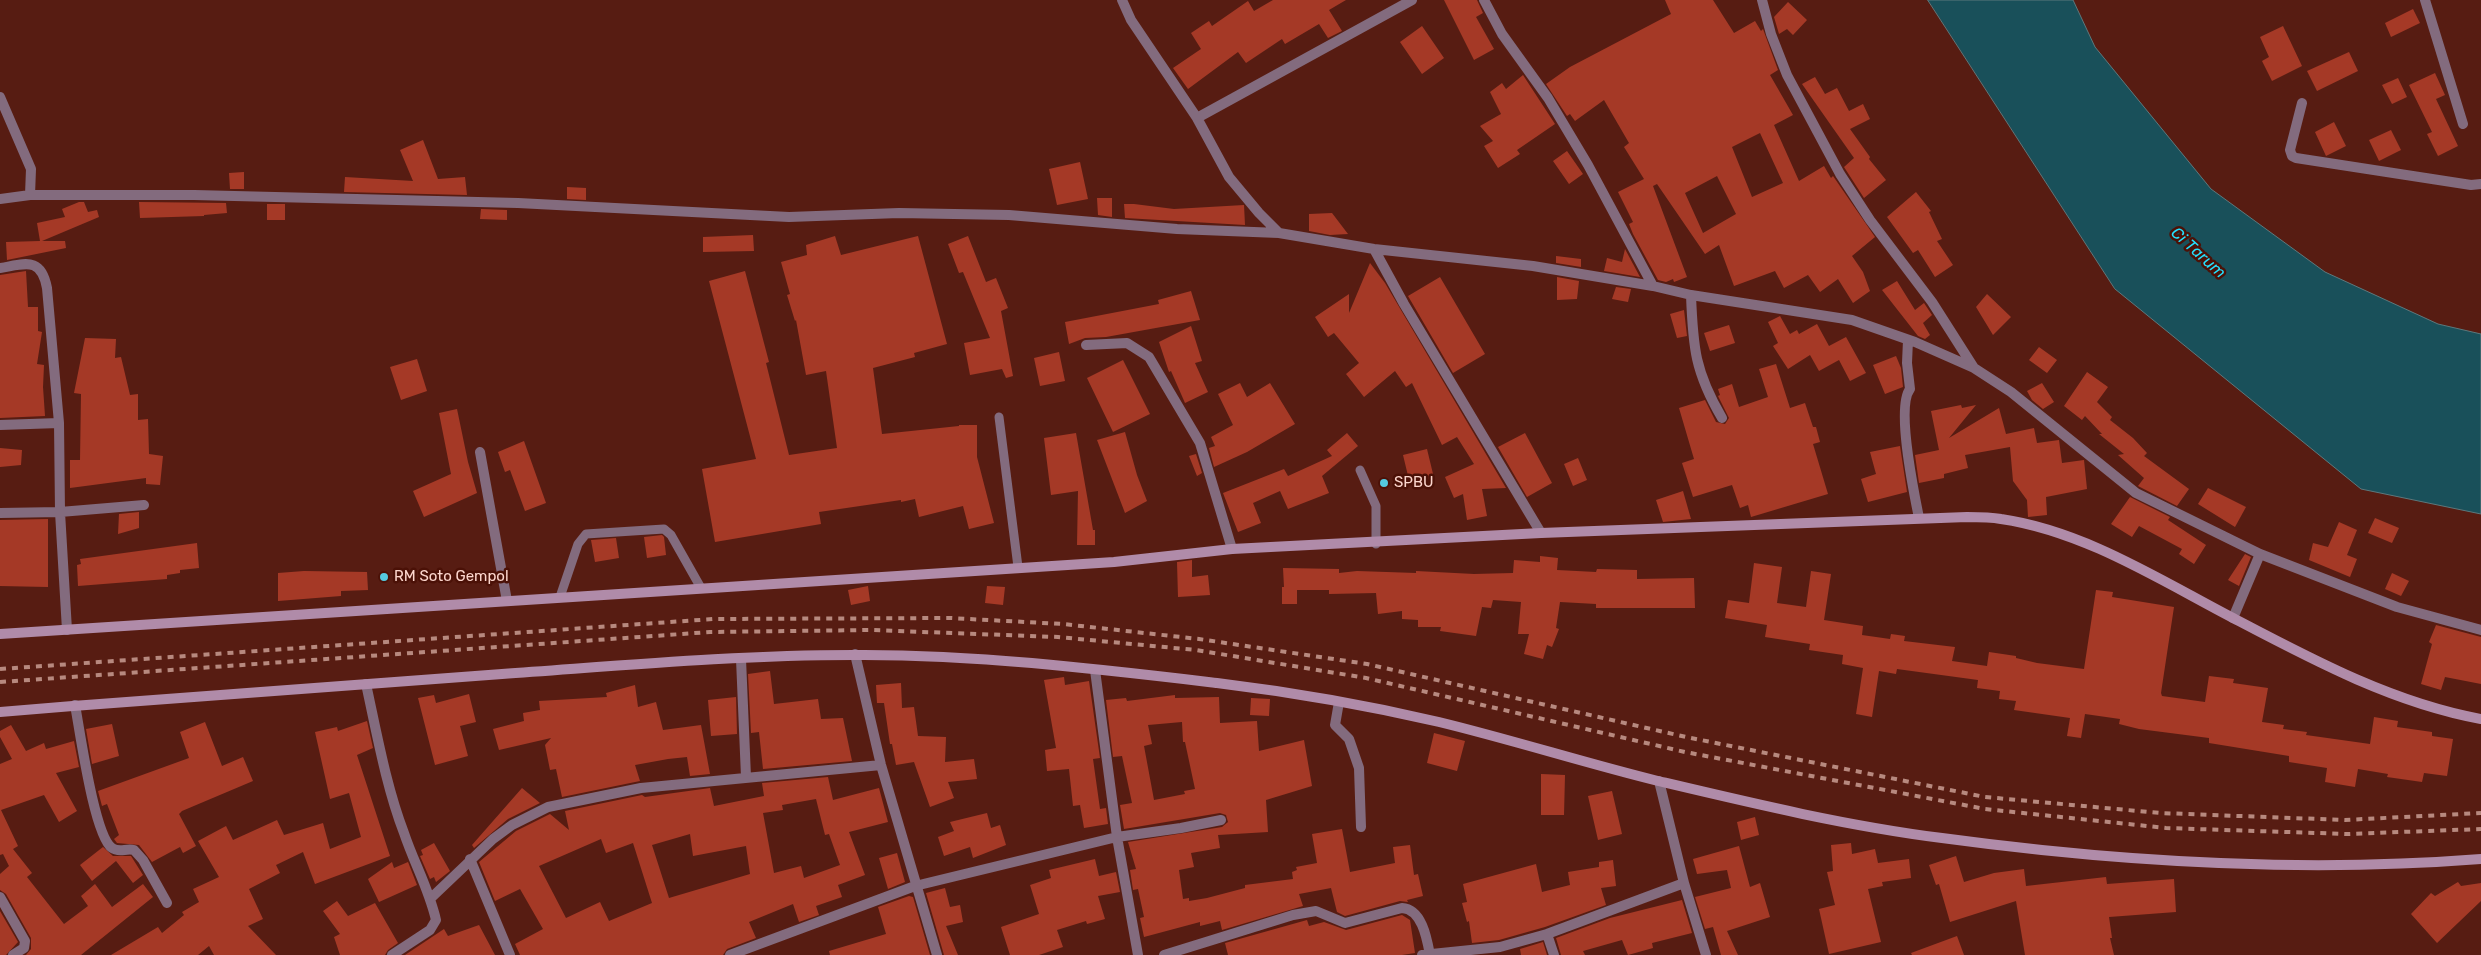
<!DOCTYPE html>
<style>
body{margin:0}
canvas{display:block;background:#571c12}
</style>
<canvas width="2481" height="955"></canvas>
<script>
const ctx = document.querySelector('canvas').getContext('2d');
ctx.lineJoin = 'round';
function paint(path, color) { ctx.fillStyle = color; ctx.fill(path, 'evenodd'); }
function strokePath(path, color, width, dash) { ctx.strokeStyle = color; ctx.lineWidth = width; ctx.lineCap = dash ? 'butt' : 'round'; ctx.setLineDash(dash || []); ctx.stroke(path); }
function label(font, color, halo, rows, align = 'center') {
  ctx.font = font + ' Rubik,sans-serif'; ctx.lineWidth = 5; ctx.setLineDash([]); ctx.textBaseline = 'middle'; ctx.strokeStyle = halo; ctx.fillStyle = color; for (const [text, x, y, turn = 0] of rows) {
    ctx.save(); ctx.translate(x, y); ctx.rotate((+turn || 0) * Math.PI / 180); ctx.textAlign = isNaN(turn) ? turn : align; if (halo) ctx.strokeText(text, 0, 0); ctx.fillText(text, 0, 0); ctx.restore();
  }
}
const water = new Path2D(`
 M1928 0H2073L2095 47 2211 189 2325 272 2438 324 2481 334V514L2361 489 2115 289Z`);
const building = new Path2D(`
 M1273 0H1346L1329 10 1342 31 1328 38 1319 24 1285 44 1282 39 1246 63 1238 52 1188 89 1173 68 1201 49 1191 33 1209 21 1212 26 1248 1 1254 11Z
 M1444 0H1477L1483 13 1476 17 1494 49 1474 60Z
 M1665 0H1713L1734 33 1755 21 1761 31 1763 29 1778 70 1770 75 1793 115 1774 125 1799 181 1824 166 1831 178 1833 176 1875 237 1852 256 1863 272 1870 291 1853 303 1838 279 1820 292 1808 275 1784 288 1775 271 1734 286 1719 245 1705 254 1657 184 1653 186 1687 277 1674 282 1673 279 1666 282 1658 280 1633 234 1629 224 1633 222 1618 192 1644 179 1624 147 1629 143 1604 100 1575 121 1570 114 1567 116 1546 84 1570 67 1671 14ZM1760 133 1783 183 1752 197 1732 147ZM1717 176 1736 214 1703 233 1685 193Z
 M1788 2 1807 20 1793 35 1787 29 1779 34 1774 17Z
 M2413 9 2420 23 2391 37 2385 23Z
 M1422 26 1444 58 1422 74 1400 42Z
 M2283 26 2302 66 2272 81 2262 61 2269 57 2260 37Z
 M2349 52 2358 71 2317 91 2307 71Z
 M2435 73 2445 95 2436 99 2458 146 2438 156 2427 134 2432 132 2409 85Z
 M1523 75 1555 124 1517 150 1520 154 1498 168 1484 146 1493 141 1480 126 1501 114 1490 92 1502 83 1506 89Z
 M1815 77 1825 94 1837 88 1849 111 1863 104 1870 119 1850 129 1870 157 1869 159 1886 180 1864 198 1844 167 1854 158 1802 84Z
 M2398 78 2407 97 2392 104 2382 85Z
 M2334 122 2346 146 2326 156 2315 132Z
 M2391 130 2401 150 2379 161 2369 140Z
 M423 140 438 179 465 177 467 195 344 192 345 177 413 181 400 150Z
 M1567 151 1583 174 1569 184 1553 161Z
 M1080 162 1088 199 1057 205 1049 169Z
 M244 172V189H230L229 173Z
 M567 187 586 188V200L567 199Z
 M1916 192 1931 211 1929 212 1942 239 1937 241 1953 265 1935 277 1918 250 1913 253 1887 217Z
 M1097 198H1112V217L1098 215Z
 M79 202H84L88 212 97 210 99 217 42 241H65L66 248 7 260 6 242 40 241 37 223 65 217 62 209Z
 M139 202 226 203 227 213 204 215V216L140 218Z
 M267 204H285V220H267Z
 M1124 204H1134L1174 209 1244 205 1245 225 1125 218Z
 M481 209 507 210V220L480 219Z
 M1332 213 1348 234 1330 235 1309 231V214Z
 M753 235 754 251 703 252V237Z
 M835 236 841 255 918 236 947 344 914 353 915 357 873 368 882 434 959 426V425H977V457L994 523 969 529 963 506 919 517 915 499 901 502V500L819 512 821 524 715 542 702 469 756 459 709 281 745 271 769 362 766 363 789 455 837 448 826 371 806 375 796 320 795 321 787 295 790 294 781 262 807 255 806 245Z
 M968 236 986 282 996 278 1008 308 1001 311 1013 376 1006 378 1002 369 970 375 964 343 990 338 963 272 959 273 948 244Z
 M1625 249 1640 277 1604 271 1607 258 1622 262Z
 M1556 256 1581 259V267L1556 263Z
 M1370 263 1385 283 1506 488 1482 489 1487 516 1467 520 1463 494 1454 498 1445 477 1474 464 1457 437 1442 445 1412 383 1406 387 1395 371 1364 397 1346 374 1359 363 1334 333 1328 337 1315 317 1349 294V313Z
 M26 271 28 307H38V331L42 332 37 364 44 365 43 387 45 416 0 418V275Z
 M1440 277 1485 354 1453 373 1408 296Z
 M1557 277 1579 281 1577 299 1557 300Z
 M1897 281 1915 310 1924 303 1932 315 1923 323 1930 335 1925 339 1918 336 1882 290Z
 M1616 287 1631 289 1628 302 1612 299Z
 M1191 291 1200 320 1106 337 1085 338 1069 344 1065 322 1159 304 1158 300Z
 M1987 294 2011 317 1993 335 1976 307Z
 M1684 310 1687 336 1677 338 1670 314Z
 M1780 316 1790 334 1797 330 1799 334 1817 324 1829 346 1846 337 1866 373 1850 381 1839 360 1819 371 1810 355 1788 369 1773 346 1778 343 1768 322Z
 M1729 325 1735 343 1710 351 1704 333Z
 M1191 326 1202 361 1195 363 1208 392 1185 403 1171 371 1169 372 1159 342Z
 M85 338 116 339 115 358 121 357 130 395 138 394V420L148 419 149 454 163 456 160 485 146 484V478L70 488V460H80L81 394 74 393Z
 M2039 347 2057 360 2047 373 2029 360Z
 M1059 352 1065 381 1040 386 1034 358Z
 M1896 356 1901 368 1903 387 1885 394 1873 365Z
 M417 359 427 391 401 400 390 367Z
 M1123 360 1150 414 1113 432 1087 378Z
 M1776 364 1790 408 1805 403 1813 427H1816L1820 442 1813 444 1828 494 1751 517 1748 505 1740 508 1732 485 1693 497 1682 463 1694 459 1679 408 1705 400 1716 422 1725 424 1729 418 1718 396 1720 395 1718 389 1732 384 1739 407 1768 397 1759 369Z
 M2087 372 2108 387 2097 402 2112 417 2110 420 2133 438 2147 453 2144 456 2189 489 2177 506 2138 486 2144 478 2118 455 2124 454 2099 434H2102L2085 416 2082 420 2064 406Z
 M1240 383 1247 397 1270 383 1295 424 1247 452 1214 467 1209 448 1215 446 1211 437 1233 425 1218 394Z
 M2042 383 2054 402 2043 409 2032 400 2027 391Z
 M1961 405 1962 408 1976 405 1949 438 1999 408 2006 434 2034 428 2037 443 2059 440 2062 463 2084 460 2087 489 2046 497 2047 515 2028 517 2027 500 2013 481 2010 447 1965 455 1968 468 1944 474V478L1919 483 1915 455 1939 450 1931 411Z
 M457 409 468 462 477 493 424 517 413 491 451 474 439 413Z
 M1125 432 1137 475 1147 501 1125 513 1097 440Z
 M1076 433 1093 530H1095V545H1077L1078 491 1051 495 1044 438Z
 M1347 433 1358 446 1322 476 1329 493 1288 509 1280 491 1253 503 1261 523 1238 532 1223 493 1284 469 1288 476 1332 456 1327 450Z
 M1525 433 1552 483 1527 497 1498 447Z
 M524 441 546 503 525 511 510 470 505 472 498 452Z
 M1900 446 1907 492 1868 502 1861 479 1876 474 1870 452Z
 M0 448 22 450 21 465 0 467Z
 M1427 449 1434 478 1410 484 1403 455Z
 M1196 454 1202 473 1197 476 1189 456Z
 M1578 458 1587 480 1573 486 1564 464Z
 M2208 488 2246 507 2235 527 2198 504Z
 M1683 491 1691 519 1663 522 1656 500Z
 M2130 497 2170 517 2168 520 2206 545 2194 564 2179 554 2182 549 2139 526 2132 537 2111 524Z
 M139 512V528L118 534 119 514Z
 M2375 518 2399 528 2392 543 2368 533Z
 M48 519V587L0 586V520Z
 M2339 522 2357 530 2347 555 2357 559 2350 577 2309 560 2313 543 2328 547Z
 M662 535 664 537 666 555 647 558 644 537Z
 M616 538 619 558 595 562 591 540Z
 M197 543 199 568 180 570V573L167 575V579L78 586 77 565 81 564 80 559Z
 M2245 554 2251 557 2239 586 2228 580Z
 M1540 556 1558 558 1557 570 1596 572 1597 569 1637 570V579L1694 578 1695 608H1596V604L1560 602 1556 628 1559 629 1552 647 1547 645 1543 659 1524 654 1529 634H1518L1521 602 1493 600 1491 608 1482 607 1476 636 1440 631 1441 627H1418V620L1402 619V611L1378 614 1376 593 1329 594V590H1297V604H1282V587H1284L1283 568 1339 569V573L1357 571 1416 573V571L1474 574 1513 573 1514 560 1540 562Z
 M1192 560V577L1208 575 1210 595 1178 597 1177 562Z
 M1754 563 1782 567 1777 603 1806 607 1811 571 1831 574 1824 620 1863 626 1862 635 1890 639 1891 634 1905 636 1904 641 1955 647 1952 661 1987 666 1989 652 2016 656V658L2037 663 2084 669 2096 590 2113 592 2112 597 2174 607 2161 693 2162 696 2205 702 2209 676 2234 679 2233 683 2268 688 2262 722 2284 725 2283 729 2307 732 2306 735 2370 744 2374 717 2398 721 2397 727 2432 732V736L2453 739 2447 776 2424 773 2422 782 2387 777 2388 774 2358 769 2355 787 2325 782 2327 768 2289 762V756L2209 743V738L2139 729 2119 724 2120 719 2085 714 2081 738 2067 736 2070 718 2014 710 2016 701 1999 699 2000 691 1977 688 1978 680 1897 669 1896 674 1879 671 1872 717 1856 714 1863 668 1842 664 1843 655 1809 650 1810 644 1765 637 1767 625 1725 618 1728 600 1749 603Z
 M304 571 367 572 368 590 341 591V596L278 601V573Z
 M2392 573 2409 581 2401 596 2385 589Z
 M868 586 870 601 851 605 848 590Z
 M987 586 1005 587 1003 605 985 603Z
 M2436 625 2481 637V684L2445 677 2441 690 2421 684 2432 644 2429 642Z
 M770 671 774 704 818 699 821 719 843 718 852 761 763 769 759 732 751 733 748 674Z
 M1064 677 1065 685 1089 681 1100 758 1093 759 1100 809 1106 808 1108 824 1084 828 1080 805 1073 806 1069 769 1047 771 1045 750 1056 748 1044 680Z
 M901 683 902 708 914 707 918 736 946 737 945 762 974 759 977 779 948 782 954 798 930 807 914 762 896 765 892 744H890L884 703H877L876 685Z
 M635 685 638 707 656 702 663 730 701 725 710 774 690 776 687 757 668 759 635 765 640 781 562 797 556 769 550 770 545 745 551 738 499 750 493 729 524 721 523 713 540 710 539 701 607 697 606 693Z
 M469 694 476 722 460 726 468 756 435 765 418 698 434 695 436 703Z
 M1175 695V698L1219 697 1220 723 1257 721 1259 751 1304 740 1312 786 1266 800 1268 832 1218 835 1220 848 1191 853 1194 867 1179 870 1183 899 1189 898V901L1207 898 1245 888V885L1293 879 1292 872 1297 870 1296 867 1317 863 1312 834 1342 829 1350 872 1395 863 1393 847 1410 845 1414 875 1418 874 1423 896 1407 900 1408 902 1400 901 1345 916 1337 912 1331 888 1299 894 1303 906 1222 930 1220 921 1200 926V922L1144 937 1140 918 1144 917 1138 889 1133 890 1130 870 1136 869 1128 842 1222 827 1228 822 1226 815 1220 813 1124 829 1120 805 1132 803 1122 756 1113 757 1106 700 1126 698 1127 701ZM1182 722 1183 742H1185L1195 789 1184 791 1185 794 1154 800 1144 746 1152 744 1148 725Z
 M736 697 737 734 711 736 708 700Z
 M1251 698 1270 699 1269 716 1250 715Z
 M367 721 373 748 357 755 390 856 315 884 303 852 276 865 280 873 249 889 263 919 248 926 276 955H214L209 946 198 955H111L158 927 162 933 184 915 182 912 199 902 193 889 219 877 198 841 226 826 233 840 277 820 284 835 323 823 330 849 361 837 349 793 330 799 315 732 337 727 338 731Z
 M205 722 222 766 243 757 253 781 182 811 179 814 196 846 183 853 180 847 152 862 139 845 117 843 114 839 119 835 107 804 102 806 98 791 189 758 180 732Z
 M112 724 119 756 92 764 86 729Z
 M11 725 26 751 44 743 46 749 74 741 79 767 56 773 77 811 59 822 44 795 1 810 18 846 13 849 32 873 27 877 64 924 88 906 81 896 95 884 112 907 143 884 153 897 81 955H26L31 949V938L6 894 0 890V874L9 866 3 854 0 855V764L12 759 0 737V731Z
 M1434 733 1465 741 1457 771 1427 763Z
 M1541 774 1565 775 1564 815H1541Z
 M828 777 833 800 879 788 888 822 849 832 865 875 838 885 842 897 816 906 819 915 799 922 793 904 749 922 756 938 727 949 723 955H520L515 944 543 929 520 889 495 901 479 862 516 831 550 814 569 830 565 811 642 795 645 797 710 788 714 806 764 796 762 783ZM816 799 825 835 829 834 840 865 804 878 801 866 774 873 763 813 783 810 782 805ZM690 834 693 856 746 846 750 874 669 898 652 845ZM601 839 606 853 633 843 652 903 609 921 600 902 566 918 539 866Z
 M522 788 540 803 508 819 474 848 472 845Z
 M1612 791 1622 834 1598 840 1588 796Z
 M987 813 991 828 1000 825 1006 845 973 858 970 847 944 856 938 837 954 831 950 822Z
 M1755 817 1759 835 1741 840 1737 822Z
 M434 843 450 871 436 882 434 877 430 879 420 856 423 855 421 850Z
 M1851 843 1852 854 1875 849 1878 863 1909 859 1911 878 1882 882 1883 886 1868 889 1881 942 1829 954 1819 909 1835 905 1827 872 1833 871 1831 845Z
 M1739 846 1750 887 1760 883 1770 917 1727 931 1738 955H1721L1713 927 1705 929 1695 897 1731 888 1727 870 1697 874 1693 859Z
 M103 847 113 856H131L143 875 133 883 116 861 92 881 80 865Z
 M897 853 905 882 888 889 879 858Z
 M1956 856 1964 882 1994 873 2024 869 2026 886 2106 877 2107 884 2174 879 2176 912 2109 917 2112 938H2110L2114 955H2025L2016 901 1950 922 1939 884 1936 885 1929 865Z
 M1095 859 1099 876 1116 872 1120 892 1098 896 1105 919 1087 924 1086 921 1057 930 1063 947 1039 955H1010L1001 927 1039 914 1030 885 1051 878 1049 870Z
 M1613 860 1616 886 1601 888 1606 905 1545 927 1499 940 1472 943 1469 921 1467 922 1462 903 1467 902 1463 884 1536 864 1542 892 1570 885 1568 872 1599 867V862Z
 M392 862 394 868 408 862 417 885 379 902 368 879Z
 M2458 882 2461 886 2481 883V901L2437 943 2411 914 2431 893 2435 896Z
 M945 888 950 907 960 905 963 922 946 926 958 955H944L926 893Z
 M909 896 913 897 930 955H830L829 951 886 934 878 907Z
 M1682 900 1692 933 1652 943 1653 948 1628 955 1622 940 1583 951 1585 955H1561L1556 938 1610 918Z
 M337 901 348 916 375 903 398 943 388 950 385 955H340L334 937 340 934 323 911Z
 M0 911 18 942 6 955H0Z
 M1402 915 1410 920 1415 953 1402 955H1228L1225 943 1307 920 1309 926 1324 922 1346 930Z
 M479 925 495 955H405L444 929 448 936Z
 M1957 936 1964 955H1912L1911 953Z
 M1543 942 1547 955H1521L1520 949Z`);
const lane = new Path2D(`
 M999 417 1018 567
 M1360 470 1376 506V544
 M560 597 578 544 586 534 664 529 671 535 701 588`);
const street = new Path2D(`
 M1122 0 1131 20 1197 118 1229 177 1259 213 1279 233
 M1484 0 1502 34 1548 98 1588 165 1653 286
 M1762 0 1771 34 1787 75 1840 174 1870 220 1932 302 1974 368 2011 392 2136 493 2260 554 2397 607 2481 630
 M2425 0 2463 124
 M0 97 31 169 30 195
 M2302 103 2290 150 2292 156 2296 158 2471 185 2481 184
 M1197 118 1412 0
 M0 199 30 195H194L518 203 789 217 899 213 1009 215 1177 229 1279 233 1374 249 1533 266 1653 286 1691 295 1852 320 1915 342 1974 368
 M1374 249 1404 304 1541 533
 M0 268C25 264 41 256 47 288L59 423 60 512 67 630
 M1691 295C1693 348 1695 372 1722 418
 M1908 340 1907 363 1910 389C1896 407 1914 493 1919 518
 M1086 345 1127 343 1149 357 1200 443 1232 549
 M0 425 59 423
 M480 452 507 601
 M0 513 60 512 144 505
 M2233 618 2260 554
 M855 654 881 765 937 955
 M741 659 746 777
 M1095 670 1117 837 1138 955
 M366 684C377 734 386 786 404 833 414 863 429 889 436 920L430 930 392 955
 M1339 702 1335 725 1349 739 1359 768 1361 827
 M75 705C80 731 94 835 112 848 119 853 126 848 134 850L143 860 167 903
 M1659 781 1684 883 1706 955
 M470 859 510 955
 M0 897 25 941 24 948 13 955
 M431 898 493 839 512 825 548 807 641 788 881 765
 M1547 934 1554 955
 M730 955 915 886 1117 837 1181 828 1221 820
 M1164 955 1293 915 1316 911 1345 923 1402 908C1422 909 1427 939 1430 955
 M1422 955 1500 947 1547 934 1684 883`);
const secondary = new Path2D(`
 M0 634 1114 562 1232 549 1541 533 1967 517C1978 517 1990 517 2001 519 2084 531 2160 580 2233 618 2311 659 2393 703 2481 719
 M0 712C167 698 334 686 502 674 618 666 736 655 853 655 973 654 1098 669 1217 683 1291 692 1366 705 1439 722 1513 740 1585 763 1658 781 1751 803 1847 826 1942 838 2119 862 2302 873 2481 859`);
const rail = new Path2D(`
 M0 669 713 619 950 618 1063 624 1199 639 1367 664 1686 737 1985 797 2160 813 2345 820 2481 813
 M0 682 710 632 871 630 1058 637 1196 650 1366 678 1685 752 1985 809 2166 828 2347 834 2481 829`);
const markers = [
 [1384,483,5,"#55cae0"],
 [384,577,5,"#55cae0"]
];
const poiNames = [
 ["SPBU",1394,483],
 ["RM Soto Gempol",394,577]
];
const waterNames = [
 ["Ci Tarum",2198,253,42]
];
paint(water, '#19505a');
strokePath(water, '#5d787c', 1);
paint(building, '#a53926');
strokePath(lane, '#836b7e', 9);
strokePath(street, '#836b7e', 10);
strokePath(secondary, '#b08ba9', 10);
strokePath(rail, '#b7897f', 4, [6, 6]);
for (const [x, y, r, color] of markers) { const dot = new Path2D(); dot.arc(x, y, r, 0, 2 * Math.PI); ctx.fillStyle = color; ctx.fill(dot); strokePath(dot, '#4b1107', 2); }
label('15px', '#fcd6cd', '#4b1107', poiNames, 'left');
label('italic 16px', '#24e1ff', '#4b1107', waterNames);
</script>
